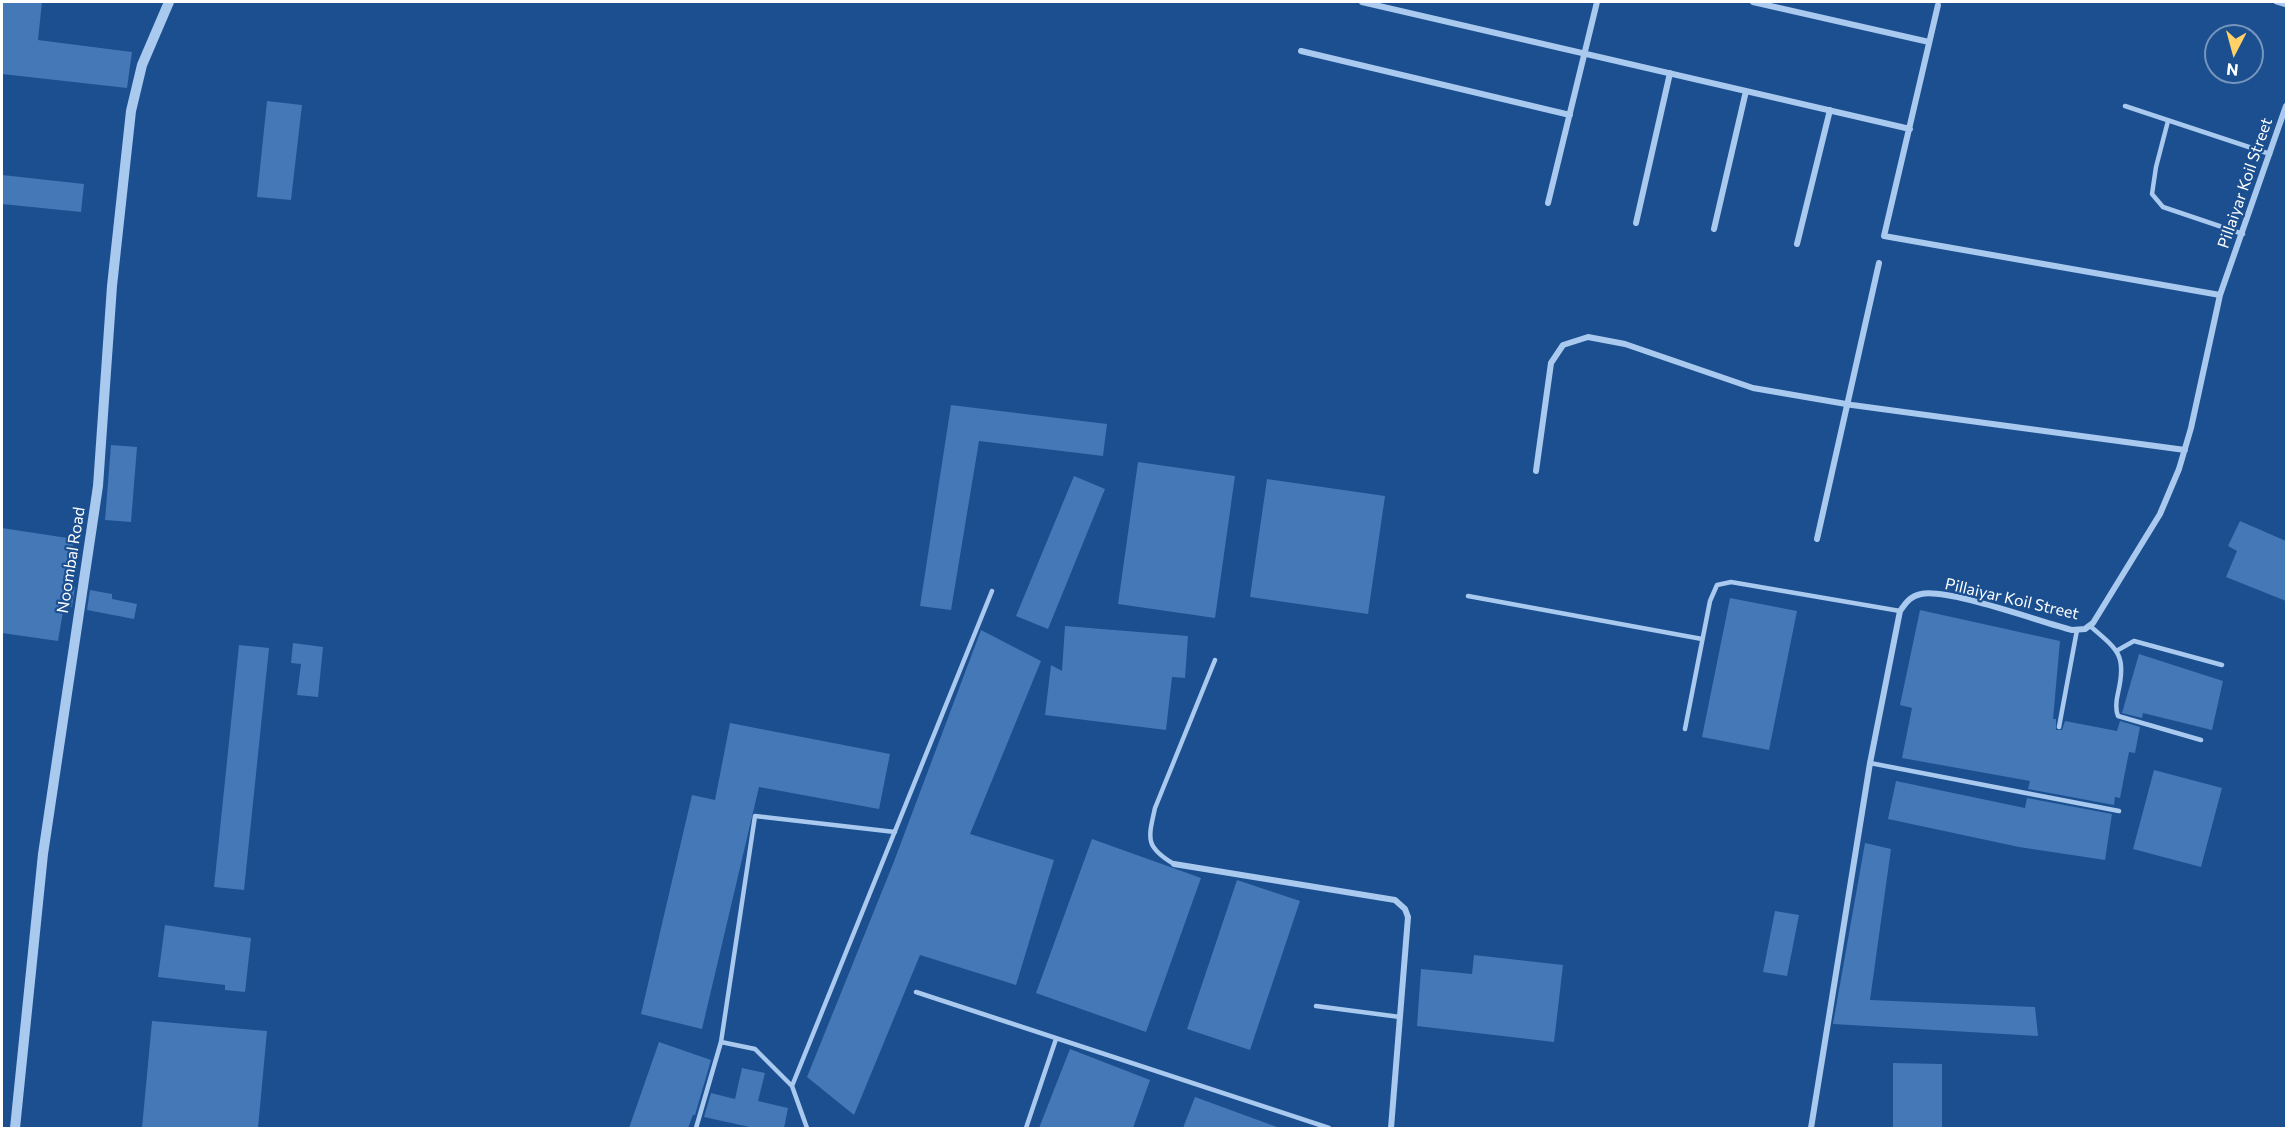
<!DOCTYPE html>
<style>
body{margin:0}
#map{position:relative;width:2288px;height:1130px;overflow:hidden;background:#1b4f8f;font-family:Commissioner,sans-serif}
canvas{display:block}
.frame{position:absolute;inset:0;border:3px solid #fff;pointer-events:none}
.north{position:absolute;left:2204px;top:24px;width:60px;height:60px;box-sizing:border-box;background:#1b4f8f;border:2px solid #7695bc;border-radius:50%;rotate:186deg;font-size:16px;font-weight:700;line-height:24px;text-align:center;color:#fff}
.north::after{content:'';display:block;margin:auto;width:21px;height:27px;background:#ffd166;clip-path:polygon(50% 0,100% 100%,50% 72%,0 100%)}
</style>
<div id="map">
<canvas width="2288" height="1130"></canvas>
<div class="frame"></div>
<div class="north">N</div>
</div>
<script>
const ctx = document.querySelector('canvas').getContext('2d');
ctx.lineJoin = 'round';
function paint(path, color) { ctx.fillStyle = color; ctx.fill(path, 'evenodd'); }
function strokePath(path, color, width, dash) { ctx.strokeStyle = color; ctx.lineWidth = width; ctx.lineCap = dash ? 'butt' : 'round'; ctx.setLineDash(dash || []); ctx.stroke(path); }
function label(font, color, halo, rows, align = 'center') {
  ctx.font = font + ' Commissioner,sans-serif'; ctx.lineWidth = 4.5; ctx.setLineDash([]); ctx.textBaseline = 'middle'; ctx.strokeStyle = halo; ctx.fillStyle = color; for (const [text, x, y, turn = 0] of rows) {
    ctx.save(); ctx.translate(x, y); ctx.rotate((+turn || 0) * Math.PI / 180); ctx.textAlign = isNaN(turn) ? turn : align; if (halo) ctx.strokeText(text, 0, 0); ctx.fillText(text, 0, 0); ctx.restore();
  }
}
const building = new Path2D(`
 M2 2H42L38 40 132 52 127 88 2 74Z
 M267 101 302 105 291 200 257 197Z
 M2 175 84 184 81 212 2 204Z
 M951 405 1107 424 1103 456 979 441 951 610 920 606Z
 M111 445 137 447 131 522 105 520Z
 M1138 462 1235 476 1215 618 1118 604Z
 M1074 476 1105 489 1048 629 1016 616Z
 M1267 479 1385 496 1368 614 1250 597Z
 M2240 521 2286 541V601L2226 577 2237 551 2228 546Z
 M2 528 74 539 67 585 75 587 72 607 64 606 58 641 2 633Z
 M90 590 112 594V599L137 604 134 619 87 610Z
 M1730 598 1797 611 1769 750 1702 737Z
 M1920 610 2060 641 2053 719H2056V730H2062L2065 721 2117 731 2120 721 2140 727 2135 753 2129 752 2120 798 2115 797 2114 805 2028 789 2030 781 1902 758 1912 708 1900 705Z
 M1065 626 1188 636 1185 678 1172 677 1166 730 1045 715 1051 665 1062 671Z
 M981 630 1041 661 970 834 1054 860 1016 985 920 955 854 1115 807 1077 893 864Z
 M293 643 323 647 318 697 297 695 301 664 291 663Z
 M239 645 269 648 244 890 214 887Z
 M2139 654 2223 681 2212 730 2143 713 2142 718 2122 713Z
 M730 723 890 754 879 809 759 787 702 1029 641 1014 692 795 715 800Z
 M2154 770 2222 788 2201 867 2133 849Z
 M1896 781 2025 808 2027 798 2112 814 2105 860 2019 847 1888 819Z
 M1092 839 1201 878 1146 1032 1036 993Z
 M1865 843 1891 849 1870 1000 2035 1007 2038 1036 1833 1024Z
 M1237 880 1300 901 1250 1050 1187 1029Z
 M1775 911 1799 915 1787 976 1763 972Z
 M165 925 251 938 245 992 225 990V985L158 977Z
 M1474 955 1563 965 1554 1042 1417 1026 1421 969 1472 974Z
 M152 1021 267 1031 258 1128H142Z
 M659 1042 711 1060 695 1115H693L688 1128H629Z
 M1070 1049 1150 1080 1133 1128H1039Z
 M1893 1063 1942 1064V1128H1893Z
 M742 1068 765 1073 758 1101 788 1108 784 1128H754L704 1117 711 1093 735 1099Z
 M1195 1097 1277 1127V1128H1183Z`);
const service = new Path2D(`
 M2276 2 2286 5
 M2125 106 2270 154
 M2168 121 2156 167 2152 194 2163 207 2243 234
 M1468 596 1702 639
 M2090 626C2118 650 2127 655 2118 693 2116 701 2115 708 2118 716L2201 740
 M2118 650 2134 641 2222 665
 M2059 727 2077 630
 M1685 729 1710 601 1717 585 1731 582 1900 611
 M1870 763 2119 811
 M1174 864C1145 847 1148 839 1155 808L1215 660
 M916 992 1329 1128
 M1316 1006 1400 1017
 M721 1042 755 1049 792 1086 807 1128
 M792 1086 992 591
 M696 1128 721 1042 755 816 895 832
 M1026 1128 1056 1039`);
const minor = new Path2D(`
 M1362 2 1910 129
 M1753 2 1929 42
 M1938 5 1884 236 2220 295
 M1301 51 1570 115
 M1548 203 1597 2
 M1636 223 1670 73
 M1714 229 1746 91
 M1797 244 1830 110
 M1536 471 1551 363 1563 345 1588 337 1625 344 1753 388 1852 405 2185 450
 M1817 539 1879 263
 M1174 864 1395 900 1405 909 1408 917 1391 1128
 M1811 1128 1870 763 1900 611C1906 603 1910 596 1921 594 1948 588 2040 622 2072 630L2085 629 2093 623 2160 514 2179 469 2191 428 2220 295 2286 106`);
const tertiary = new Path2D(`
 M15 1128 43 854 98 486 112 286 131 111 142 65 169 2`);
const streetNames = [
 ["Pillaiyar Koil Street",2245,183,-71],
 ["Noombal Road",71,560,-81],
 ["Pillaiyar Koil Street",2012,599,13]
];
paint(building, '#4478b7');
strokePath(service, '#a9c9ee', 4.5);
strokePath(minor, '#a9c9ee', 6);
strokePath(tertiary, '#a9c9ee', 10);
label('16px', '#fff', '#1b4f8f', streetNames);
</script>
